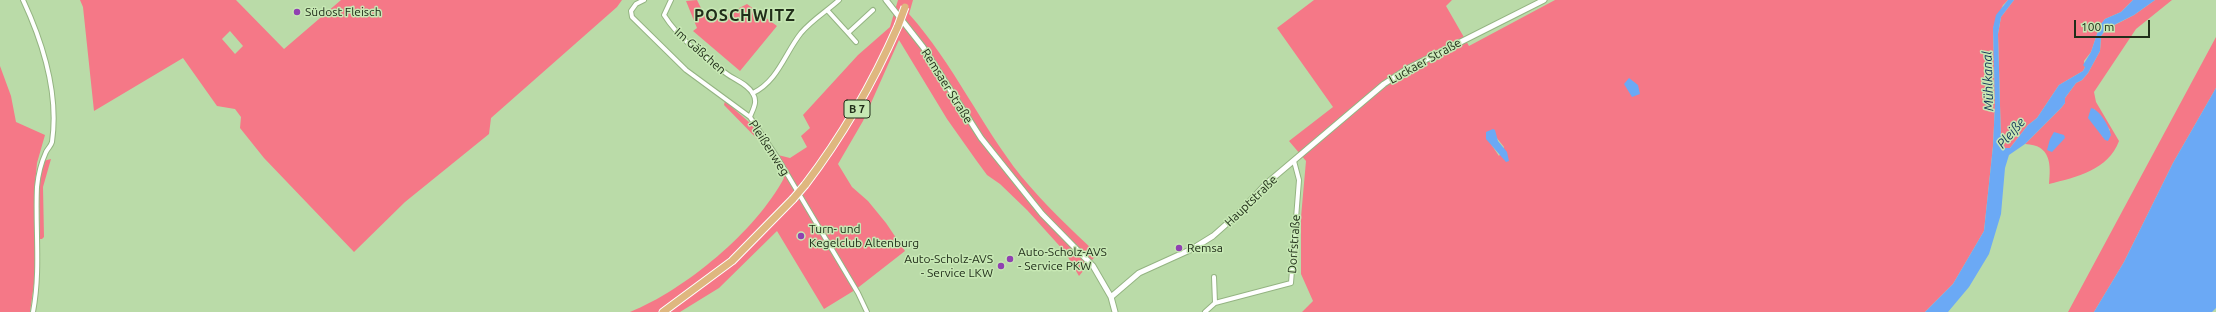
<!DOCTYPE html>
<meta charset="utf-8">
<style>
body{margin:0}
#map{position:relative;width:2216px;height:312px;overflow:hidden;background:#badba8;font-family:Ubuntu,sans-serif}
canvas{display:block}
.scale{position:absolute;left:2074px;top:20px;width:76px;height:18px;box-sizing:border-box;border:2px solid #212e1a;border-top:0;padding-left:5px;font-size:12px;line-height:14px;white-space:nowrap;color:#212e1a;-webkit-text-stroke:3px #c7e8b4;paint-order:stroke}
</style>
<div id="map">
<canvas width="2216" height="312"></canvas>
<div class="scale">100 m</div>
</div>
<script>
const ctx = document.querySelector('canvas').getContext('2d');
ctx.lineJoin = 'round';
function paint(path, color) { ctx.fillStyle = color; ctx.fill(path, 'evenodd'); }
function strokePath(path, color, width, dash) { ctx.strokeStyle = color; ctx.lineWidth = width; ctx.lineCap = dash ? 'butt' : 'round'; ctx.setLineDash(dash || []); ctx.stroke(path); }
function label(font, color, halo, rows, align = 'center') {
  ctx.font = font + ' Ubuntu,sans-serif'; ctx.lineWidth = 3; ctx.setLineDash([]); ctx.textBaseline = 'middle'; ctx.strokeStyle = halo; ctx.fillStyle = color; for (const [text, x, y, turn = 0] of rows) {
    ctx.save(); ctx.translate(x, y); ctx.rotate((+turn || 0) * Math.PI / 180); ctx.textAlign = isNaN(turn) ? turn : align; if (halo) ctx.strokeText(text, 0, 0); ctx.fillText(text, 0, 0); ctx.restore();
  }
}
const green = new Path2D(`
 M80 0H236L284 49 341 0H622L617 7 491 118 489 134 405 202 354 252 264 158 240 128 241 117 235 109 217 106 183 58 94 111 83 7ZM230 31 243 46 235 54 222 39Z
 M697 0 704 14 718 19 747 4 777 26 740 71 693 31 697 28 686 1Z
 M898 0H913L909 14C953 63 980 124 1021 176 1044 204 1071 229 1097 254L1079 276 1065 252 1027 210 1000 184 987 175 976 160 947 119 899 40 863 121 838 164 852 187 868 201 886 223 905 251 855 290 824 309 777 231 719 288 680 312H630C685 290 756 231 784 178L764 146 724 105 725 101 750 123 778 155 790 158 807 147 801 136 810 128 803 115 858 55 890 27Z
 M1314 0H1452L1446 6 1469 46 1555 0H2008L2003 5 1993 28 1995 104 1993 146 1984 231 1953 284 1925 312H1302L1313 301 1301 274V217L1306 161 1289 141 1333 107 1277 28ZM1496 137 1504 147 1499 156 1491 144Z
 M2014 0H2133L2121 12 2105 19 2100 25 2091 52 2084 61 2085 67 2083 71 2059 85 2037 118 2028 125 2010 148H2005L2001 141 1998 34 2001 17Z
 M2155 0H2172L2136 29 2094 92 2096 102 2119 141C2108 170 2077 177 2049 184 2051 164 2051 145 2025 144L2061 108 2065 103V98L2076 83 2082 80 2088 73 2100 51 2101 36 2107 29 2134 15ZM2094 109 2110 130 2103 137 2094 123Z
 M2216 37V88L2173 163 2124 262 2094 312H2068Z
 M0 66 11 96 16 122 45 135 37 163 35 185V277L30 312H0Z
 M51 159 43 187 44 237 42 239H40L39 185 43 161Z`);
const water = new Path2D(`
 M2008 0H2014L2001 17 1998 34 2001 141 2005 148H2010L2028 125 2037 118 2059 85 2083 71 2085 67 2083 65 2091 52 2100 25 2105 19 2121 12 2133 0H2155L2134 15 2106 29 2101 36 2100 51 2088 73 2082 80 2076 83 2065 98V103L2061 108 2025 144 2009 155 2005 168 2001 214 1989 254 1969 287 1948 312H1925L1953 284 1984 231 1993 146 1995 104 1993 28 1996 15Z
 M1629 78 1638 85 1640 94 1632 97 1624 84Z
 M2216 88V308L2212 312H2094L2124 262 2173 163Z
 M2091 108C2100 110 2109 126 2111 135L2108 141 2105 140 2088 118Z
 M1493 129 1495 130 1498 141 1507 152 1509 161 1506 162 1486 139V132Z
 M2054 132 2064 135 2065 138 2052 152 2047 150 2050 139Z`);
const minor = new Path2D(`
 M23 0C43 43 59 94 52 142 51 146 48 148 46 152 41 163 38 176 37 187 35 229 41 270 33 312
 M644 0 636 4 631 11 632 17 686 70 750 117 777 157 858 293 867 312
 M671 0 664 15C679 39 704 57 727 74 735 80 748 84 753 94 758 102 753 109 750 117
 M828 11 848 33 873 10
 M848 33 856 42
 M753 93C778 81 785 53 801 33 812 20 827 11 839 0
 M1214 277 1215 303
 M1205 312 1215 303 1291 283 1299 180 1294 161`);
const tertiary = new Path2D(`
 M886 0 923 47 981 138 1042 214 1093 266 1111 297 1115 312
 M1111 297 1139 273 1192 249 1213 236 1239 213 1266 184 1384 84 1407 69 1544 0`);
const trunk = new Path2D(`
 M805 185C844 134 872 85 898 26
 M663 312 732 261 793 199`);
const trunkBridge = new Path2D(`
 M898 26 905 7
 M793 199 805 185`);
const markers = [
 [297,12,4,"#9041b1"],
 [801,236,4,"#9041b1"],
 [1179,248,4,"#9041b1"],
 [1010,259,4,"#9041b1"],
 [1001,266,4,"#9041b1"]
];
const shields = [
 [857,109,26]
];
const shieldNames = [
 ["B 7",857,109]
];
const poiNames = [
 ["Südost Fleisch",305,12],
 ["Turn- und",809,229],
 ["Kegelclub Altenburg",809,243],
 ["Remsa",1187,248],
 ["Auto-Scholz-AVS",1018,252],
 ["- Service PKW",1018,266],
 ["Auto-Scholz-AVS",993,259,"right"],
 ["- Service LKW",993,273,"right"]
];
const streetNames = [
 ["Im Gäßchen",700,51,41],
 ["Luckaer Straße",1425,61,-29],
 ["Remsaer Straße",947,86,58],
 ["Pleißenweg",769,148,57],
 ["Hauptstraße",1251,201,-44],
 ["Dorfstraße",1294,244,-86]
];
const waterNames = [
 ["Mühlkanal",1988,81,-92],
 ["Pleiße",2011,133,-49]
];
const districtNames = [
 ["POSCHWITZ",745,16]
];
paint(green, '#f57887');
paint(water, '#6ba9f5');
strokePath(minor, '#94b482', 6);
strokePath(tertiary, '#94b482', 7);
strokePath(trunk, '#fff', 9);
strokePath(minor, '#fff', 4);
strokePath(tertiary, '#fff', 5);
strokePath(trunk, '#dfb77f', 7);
strokePath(trunkBridge, '#fff', 9, []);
strokePath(trunkBridge, '#dfb77f', 7);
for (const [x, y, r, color] of markers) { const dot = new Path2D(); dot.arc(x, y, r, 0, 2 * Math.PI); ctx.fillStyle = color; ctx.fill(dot); strokePath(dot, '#c7e8b4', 1.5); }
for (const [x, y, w] of shields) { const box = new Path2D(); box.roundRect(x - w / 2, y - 9, w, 18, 3); ctx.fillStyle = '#c7e8b4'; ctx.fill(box); strokePath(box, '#212e1a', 1); }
label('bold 11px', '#212e1a', null, shieldNames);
label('12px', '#212e1a', '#c7e8b4', poiNames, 'left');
label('12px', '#212e1a', '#c7e8b4', streetNames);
label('italic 13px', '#143359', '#c7e8b4', waterNames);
ctx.letterSpacing = '1px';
label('bold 16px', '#212e1a', '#c7e8b4', districtNames);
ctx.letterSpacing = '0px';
</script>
